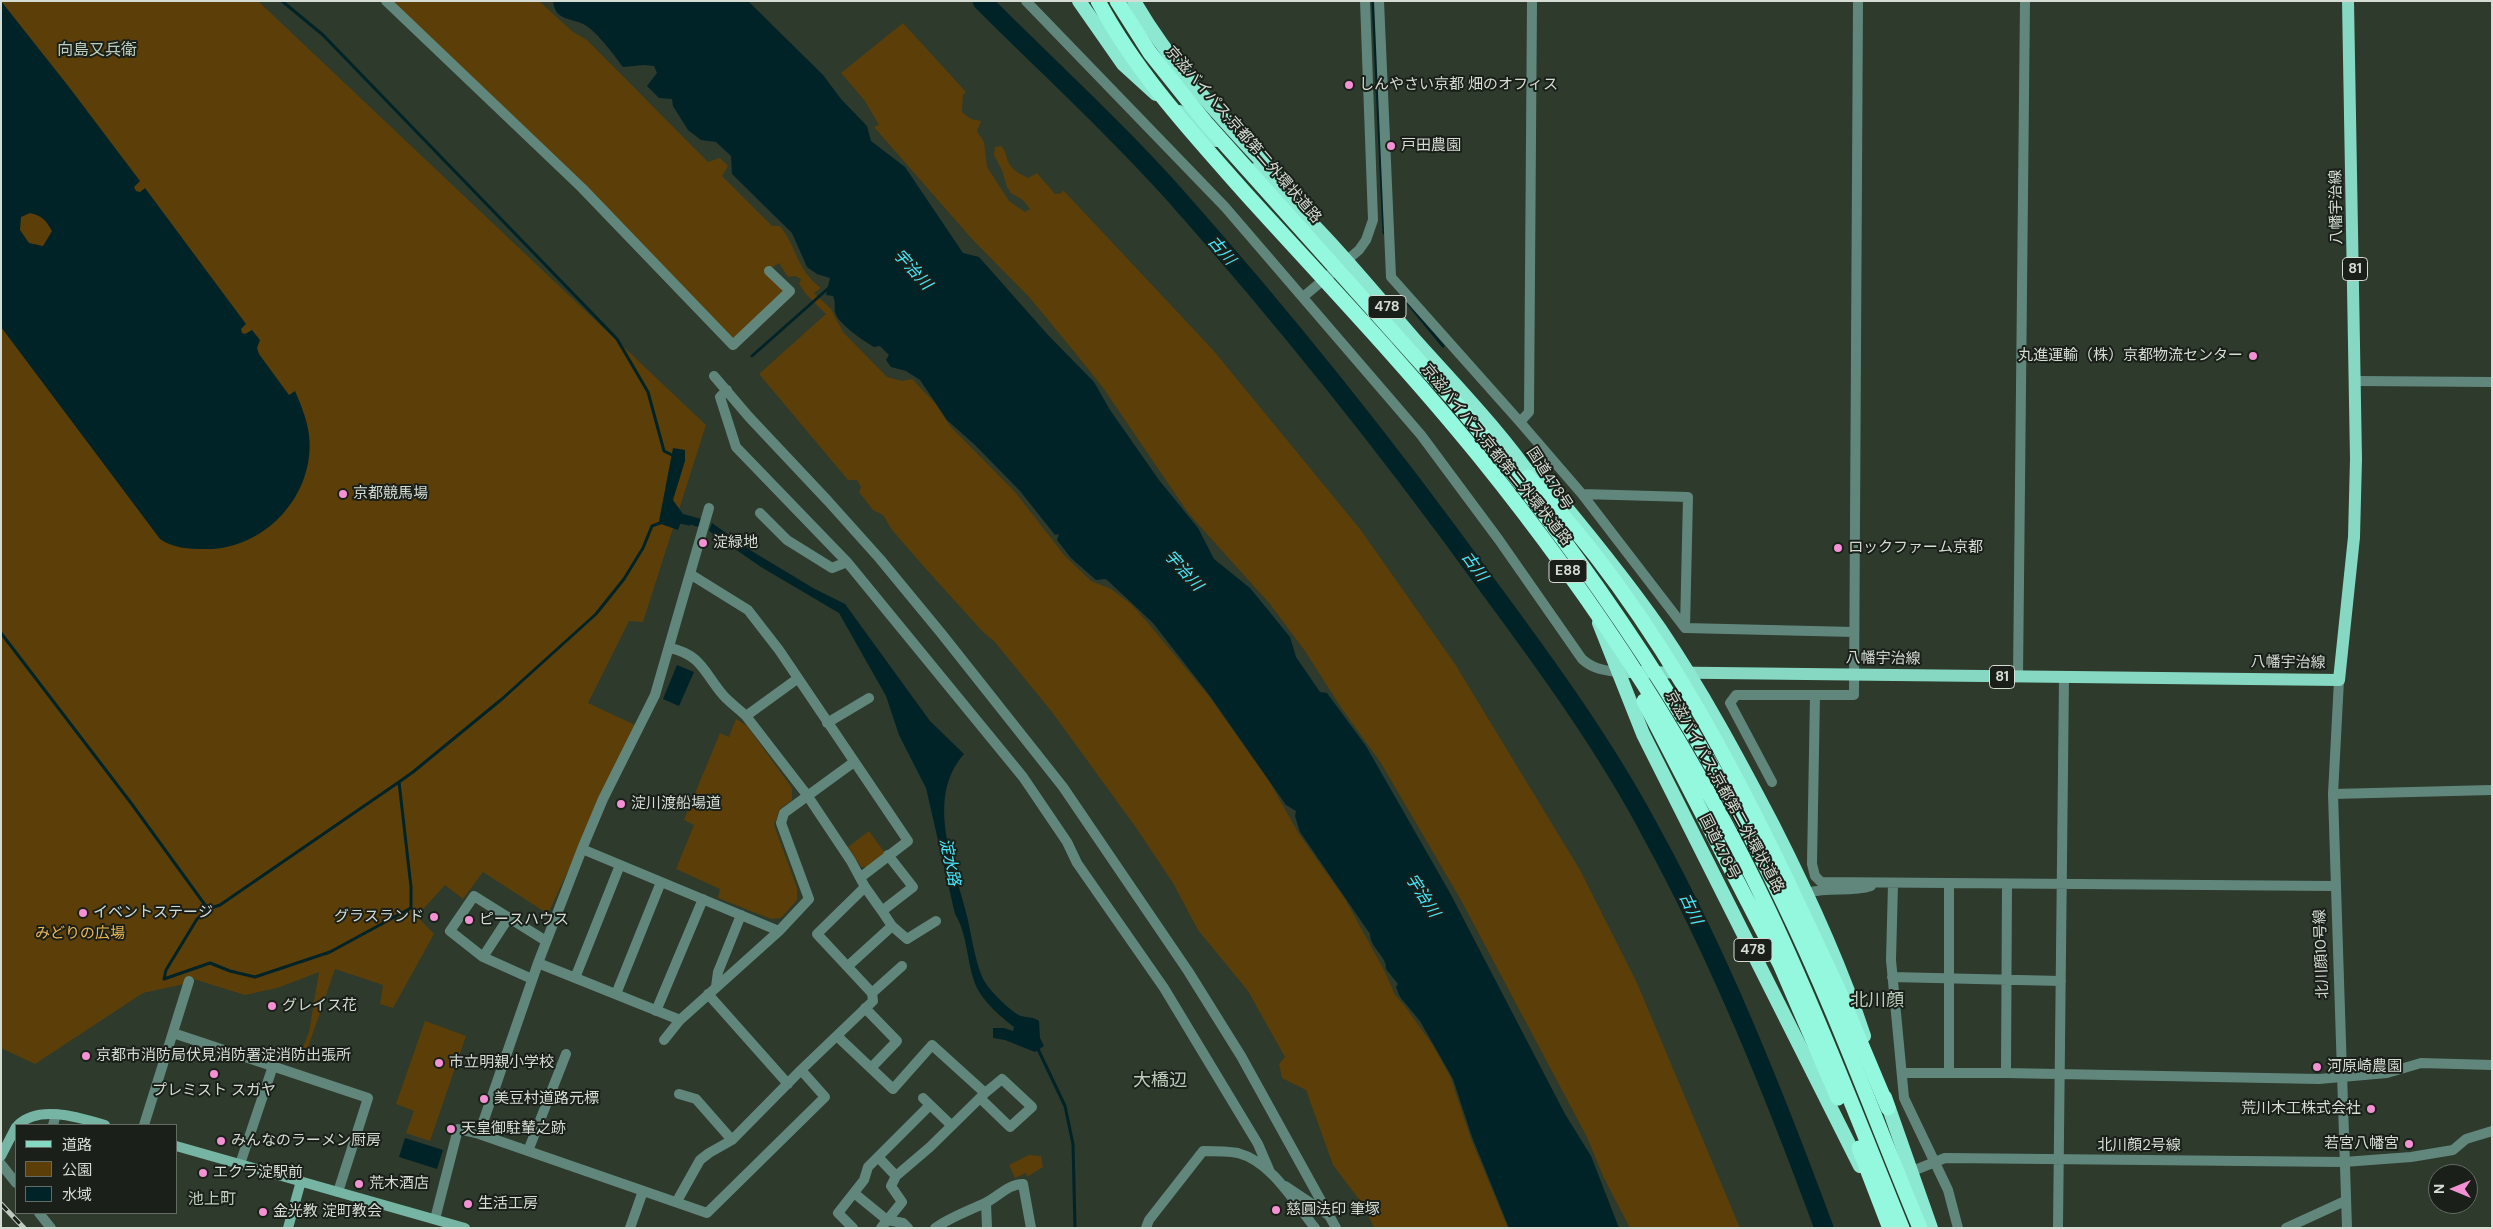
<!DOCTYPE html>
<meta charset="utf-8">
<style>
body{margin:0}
#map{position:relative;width:2493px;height:1229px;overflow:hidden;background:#2d3a2c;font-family:"DM Sans","Noto Sans JP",sans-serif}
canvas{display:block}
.frame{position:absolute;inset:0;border:2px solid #d4dcd3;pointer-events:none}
.legend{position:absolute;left:15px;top:1124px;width:162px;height:90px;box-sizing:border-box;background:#1a2019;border:1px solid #646b63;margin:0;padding:6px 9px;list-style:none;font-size:15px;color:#d4dcd3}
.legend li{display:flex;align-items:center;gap:10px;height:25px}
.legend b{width:25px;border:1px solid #646b63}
.north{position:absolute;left:2428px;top:1164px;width:50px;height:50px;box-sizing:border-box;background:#1a2019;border:1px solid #646b63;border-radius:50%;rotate:270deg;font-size:14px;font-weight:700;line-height:20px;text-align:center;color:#d4dcd3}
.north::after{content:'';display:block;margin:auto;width:18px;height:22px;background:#f491d4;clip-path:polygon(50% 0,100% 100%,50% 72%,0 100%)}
</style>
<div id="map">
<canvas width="2493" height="1229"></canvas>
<div class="frame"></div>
<ul class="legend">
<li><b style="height:6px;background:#86d8c3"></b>道路</li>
<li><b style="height:14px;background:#5c3f08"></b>公園</li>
<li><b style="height:14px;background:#002328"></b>水域</li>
</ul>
<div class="north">N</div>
</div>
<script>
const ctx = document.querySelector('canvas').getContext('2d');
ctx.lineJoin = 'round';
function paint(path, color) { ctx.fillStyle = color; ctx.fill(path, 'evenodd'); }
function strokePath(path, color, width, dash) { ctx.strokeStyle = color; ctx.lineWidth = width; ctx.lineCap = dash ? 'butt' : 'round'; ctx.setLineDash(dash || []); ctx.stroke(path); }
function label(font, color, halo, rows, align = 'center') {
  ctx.font = font + ' "DM Sans","Noto Sans JP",sans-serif'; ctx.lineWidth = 4; ctx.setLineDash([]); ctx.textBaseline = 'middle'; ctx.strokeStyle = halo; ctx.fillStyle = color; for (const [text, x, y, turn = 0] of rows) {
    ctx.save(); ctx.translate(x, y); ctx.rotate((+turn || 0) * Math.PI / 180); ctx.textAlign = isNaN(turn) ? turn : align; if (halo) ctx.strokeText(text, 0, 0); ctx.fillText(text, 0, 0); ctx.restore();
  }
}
const green = new Path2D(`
 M1 1H258L706 425 643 622 629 621 588 703 635 725 548 914 483 872 463 899 445 885 417 916 434 934 393 1008 380 1004 383 985 335 969 304 1059 299 1057 309 1032 319 972 277 988 245 995 187 977 184 984 143 993 35 1064 1 1048Z
 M386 1H539L573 32 587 40 708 162 720 158 728 166 722 176 772 226H780C797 247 796 269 821 288L814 293 831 309 843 332 887 377 902 381 912 379 935 403 950 426 1015 492 1065 556 1091 581 1111 589 1131 604 1148 623 1208 695 1269 781 1299 834 1345 899 1385 972 1395 995 1404 1005 1432 1044 1450 1076 1471 1139 1508 1228H1374L1364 1206 1333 1165 1306 1090 1282 1078 1279 1064 1285 1057 1248 991 1198 930 1173 883 1137 829 1052 712 994 641 983 632 926 569 892 530 883 515 873 510 859 492 861 487 857 480H848L759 374 826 314 806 294 799 284 801 279 795 276 788 277 779 263 769 270 790 291 733 345 582 188Z
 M903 23 966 92 963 95 962 112 971 119 981 121 977 131 984 142 987 167 1009 201 1025 212 1030 209 1023 200 1011 193 1007 187 1002 170 994 155 995 147 1001 146C1007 152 1006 159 1010 165 1014 171 1022 175 1028 178L1037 173 1055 194 1062 193 1063 190 1213 350 1360 529 1455 664 1580 870 1637 983 1740 1228H1630L1604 1178 1587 1137 1461 900 1381 763 1342 709 1305 651 1270 604 1189 514 1104 389 1077 355 1030 298 972 239 874 127 879 125 865 101 841 73Z
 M736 719 747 726 792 788V800L780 809 774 825 797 888V900L781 918 771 919 718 898 720 889 676 869 694 825 684 820 720 733 729 737Z
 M869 831 885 853 868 867H861L848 847Z
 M425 1021 466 1036 430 1141 406 1133 414 1111 396 1104Z
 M1029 1155 1041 1156 1043 1167 1027 1177 1026 1173 1015 1178 1009 1165Z`);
const water = new Path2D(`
 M1 1 69 87 140 181 134 187 136 191 140 192 145 188 246 324 241 329 242 333 245 334 252 330 260 340 257 348 259 354 289 395 295 391C301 405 307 419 309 435 316 495 264 551 204 549 189 549 172 548 160 539L1 327ZM30 213C42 216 46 220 52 231L43 246 29 243 20 230 21 217Z
 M553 1H748L823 75 841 99 867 126 871 141 905 167 963 253 979 257 1048 335 1094 382 1110 410 1159 480 1198 528 1214 559 1250 588 1290 637 1296 657 1320 692 1327 693 1366 746 1450 893 1565 1114 1591 1156 1619 1228H1509L1472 1137 1453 1079 1420 1021 1400 997 1396 987 1398 984 1386 969C1387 956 1370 948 1370 934L1300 832 1295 816 1296 811 1286 805 1210 696 1153 623 1106 579 1096 580 1071 558 1057 540 1059 534 1055 535 1020 491 975 445 947 420 920 380 906 371 891 367 886 360 889 355 880 346 874 347C864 341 838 324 835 312 834 306 836 302 833 296L826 295 830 278 817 274 807 267 792 233 732 174 731 156 716 142 701 140 688 130 673 106 672 99 659 98 647 86 657 73 654 66 644 65 623 67C614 55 598 33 585 25 574 18 555 22 553 1Z
 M673 448 685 450V461L673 500 683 514 701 519 699 527 681 522 678 530 661 524 659 521Z
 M712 523 750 550 813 588 845 604 930 721 964 754C924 799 955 866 967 916 971 932 976 968 985 982 990 991 1012 1013 1021 1016 1028 1018 1032 1016 1039 1021L1040 1038 1044 1046 1035 1052 1005 1040 993 1038V1028H1004L1013 1031 1014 1027C1002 1018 984 1002 977 988 966 964 969 937 955 914L926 788 899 735 886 696 839 613 761 567 709 531Z
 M677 665 694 672 679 706 663 699Z
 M405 1138 443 1150 437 1169 399 1157Z`);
const stream = new Path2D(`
 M282 1 323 35 617 339 648 392 664 451 674 456
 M1373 1 1384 233
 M1407 302 1443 346
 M752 356 832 285
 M676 521 689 524
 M1 633 131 803 208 909
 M399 782 411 887V908L330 952 255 977 230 971 210 963 164 979 166 970 197 919 208 909 220 905 399 782 413 772 502 699 596 614 624 579 643 548 652 526 663 522
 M1037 1047 1065 1106 1073 1144 1075 1228`);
const river = new Path2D(`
 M982 1C1046 65 1114 127 1174 194 1284 318 1388 448 1485 582 1545 663 1605 745 1652 834 1721 960 1774 1093 1824 1228`);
const minor = new Path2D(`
 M386 1 582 188 733 345 790 291 769 271
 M1379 1 1391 277 1520 422 1582 494 1685 628 1854 632
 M1303 297 1359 250 1366 240 1373 220 1365 1
 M714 376 749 417 828 501 880 559 941 633 1063 787 1188 971 1241 1056 1336 1228
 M2357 381 2492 382
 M727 390 720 397 736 447 847 562 1023 777 1067 842 1077 863 1164 988 1258 1144 1270 1172
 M1520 422 1529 412 1532 1
 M1582 494 1688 497 1685 628
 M760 513 787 540 832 568 847 562
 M690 574 748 610 779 650 908 841 861 877
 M670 648C702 655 704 673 723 695 730 703 739 709 746 716
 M2018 677 2025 1
 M797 679 746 716 807 795 851 861 865 887 882 911 892 926 907 939 936 921
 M1815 695 1812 864 1815 876 1821 882 2335 886
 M827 723 869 698
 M1772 782 1730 703 1736 695H1854L1858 1
 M2333 794 2492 790
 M582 849 779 931
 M1893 884 1891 960 1904 1098 1948 1190 1958 1228
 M1808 893C1829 886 1850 893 1871 886
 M882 911 913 887 888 855
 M483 957 509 917
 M538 963 680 1020
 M848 966 892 926
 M1892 977 2061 981
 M575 978 620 865
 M532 979 483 957 450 931 474 896 546 941
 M716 987 718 972 741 915
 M872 993 902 966
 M616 994 661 882
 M708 994 788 1084
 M865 1008 897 1041 871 1068
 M656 1011 703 899
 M173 1033 368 1098 338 1192
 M837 1036 893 1089 932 1045 985 1093 930 1147 896 1176 891 1186 902 1202 881 1228
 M664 1040 680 1020 779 931 809 899 781 823 784 813 854 762
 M1902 1073H2006L2319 1079 2387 1073 2421 1063 2492 1065
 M1949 1073V884
 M2006 1073 2007 885
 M679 1094 696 1099 732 1140
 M923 1098 951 1125
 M980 1098 1010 1127 1032 1107 1002 1079 985 1093
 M53 1125 56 1114
 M144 1125 189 981
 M479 1134 538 963 582 849 603 799 655 695 709 508
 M528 1151 566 1054
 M878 1157 896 1176
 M1 1164 16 1183
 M240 1164 273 1066
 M1910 1172 1945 1158 2344 1162 2411 1157 2453 1150 2466 1139 2492 1131
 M1285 1186 1327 1214
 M854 1193 887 1220 903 1223 908 1228
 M677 1201 700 1160 709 1153 732 1140 801 1070 873 1001 872 993 817 934 865 887
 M986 1203 987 1228
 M39 1213 51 1228
 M435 1219 458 1129 479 1134 707 1213 825 1097 801 1070
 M630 1228 643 1191
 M853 1228 838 1213 864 1180 868 1167 930 1105
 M935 1228C951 1217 968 1211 985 1203 998 1197 1008 1184 1023 1184L1031 1228
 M1146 1228 1149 1220 1203 1151C1214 1151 1227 1151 1238 1153 1272 1162 1294 1202 1315 1228
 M2058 1228 2064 677
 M2286 1228 2345 1201`);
const tertiary = new Path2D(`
 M1026 1 1225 207 1421 435 1499 540 1582 659C1593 669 1603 670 1617 672
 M2339 680 2333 794 2347 1228`);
const secondary = new Path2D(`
 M18 1125C39 1104 81 1118 105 1125
 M176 1146 465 1228
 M1 1156 16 1127
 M288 1228 301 1181`);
const primary = new Path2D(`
 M1628 672 2339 680 2354 537 2356 459 2348 1`);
const trunk = new Path2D(`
 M1079 1 1123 64 1156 94
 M1134 1C1173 69 1229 126 1282 183
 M1179 112 1216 140
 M1255 170C1314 219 1363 280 1414 339 1456 386 1502 433 1537 485
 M1534 469C1578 521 1621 573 1660 629 1702 691 1738 758 1773 825 1808 894 1840 963 1864 1036
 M1599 623 1643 734 1860 1166
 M1885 1097 1931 1228`);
const motorway = new Path2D(`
 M1838 989 1888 1108
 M1859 1148 1889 1226`);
const rail = new Path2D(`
 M1 1204 24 1228`);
const motorwayBridge = new Path2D(`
 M1098 1C1137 74 1193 134 1247 195 1325 281 1406 366 1479 456 1593 597 1693 749 1770 913 1818 1016 1859 1122 1902 1228
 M1117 1 1150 53 1206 123 1452 398C1582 554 1697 720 1784 904 1835 1009 1875 1120 1920 1228
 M1528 477C1667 622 1754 808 1838 989
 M1644 701 1780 964 1838 1098`);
const markers = [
 [1349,85,5,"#f491d4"],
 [1391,146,5,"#f491d4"],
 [2253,356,5,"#f491d4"],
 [343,494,5,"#f491d4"],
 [703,543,5,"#f491d4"],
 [1838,548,5,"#f491d4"],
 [621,804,5,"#f491d4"],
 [83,913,5,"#f491d4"],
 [434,917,5,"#f491d4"],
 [469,920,5,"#f491d4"],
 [272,1006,5,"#f491d4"],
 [86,1056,5,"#f491d4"],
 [439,1063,5,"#f491d4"],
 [2317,1067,5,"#f491d4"],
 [214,1074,5,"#f491d4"],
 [484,1099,5,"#f491d4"],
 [2371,1109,5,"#f491d4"],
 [451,1129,5,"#f491d4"],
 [221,1141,5,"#f491d4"],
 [2409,1144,5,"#f491d4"],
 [203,1173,5,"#f491d4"],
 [359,1184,5,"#f491d4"],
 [468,1204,5,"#f491d4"],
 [1276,1210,5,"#f491d4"],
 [263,1212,5,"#f491d4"]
];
const shields = [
 [2355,269,25],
 [1387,307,38],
 [1568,571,38],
 [2002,677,25],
 [1753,950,38]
];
const shieldNames = [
 ["81",2355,269],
 ["478",1387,307],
 ["E88",1568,571],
 ["81",2002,677],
 ["478",1753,950]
];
const poiNames = [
 ["しんやさい京都 畑のオフィス",1359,85],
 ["戸田農園",1401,146],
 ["丸進運輸（株）京都物流センター",2243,356,"right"],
 ["京都競馬場",353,494],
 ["淀緑地",713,543],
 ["ロックファーム京都",1848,548],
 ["淀川渡船場道",631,804],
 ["イベントステージ",93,913],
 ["グラスランド",424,917,"right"],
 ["ピースハウス",479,920],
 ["グレイス花",282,1006],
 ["京都市消防局伏見消防署淀消防出張所",96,1056],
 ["市立明親小学校",449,1063],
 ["河原崎農園",2327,1067],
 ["プレミスト スガヤ",214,1091,"center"],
 ["美豆村道路元標",494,1099],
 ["荒川木工株式会社",2361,1109,"right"],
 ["天皇御駐輦之跡",461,1129],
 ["みんなのラーメン厨房",231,1141],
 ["若宮八幡宮",2399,1144,"right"],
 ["エクラ淀駅前",213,1173],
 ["荒木酒店",369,1184],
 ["生活工房",478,1204],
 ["慈圓法印 筆塚",1286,1210],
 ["金光教 淀町教会",273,1212]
];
const streetNames = [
 ["京滋バイパス;京都第二外環状道路",1243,135,49],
 ["八幡宇治線",2337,207,-91],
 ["京滋バイパス;京都第二外環状道路",1496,455,51],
 ["国道478号",1549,479,57],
 ["八幡宇治線",1883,659,1],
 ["八幡宇治線",2288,663,1],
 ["京滋バイパス;京都第二外環状道路",1724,792,61],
 ["国道478号",1719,847,63],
 ["北川顔10号線",2322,954,-92],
 ["北川顔2号線",2139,1146]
];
const parkNames = [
 ["みどりの広場",80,934]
];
const neighbourhoodNames = [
 ["向島又兵衛",97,51],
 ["池上町",212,1200]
];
const waterNames = [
 ["古川",1221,251,49],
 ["宇治川",912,270,48],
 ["古川",1474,567,54],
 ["宇治川",1183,571,48],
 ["淀水路",949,862,78],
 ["宇治川",1422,896,57],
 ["古川",1690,909,65]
];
const quarterNames = [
 ["北川顔",1877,1001],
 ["大橋辺",1160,1081]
];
paint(green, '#5c3f08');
paint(water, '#002328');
strokePath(stream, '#002328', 3);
strokePath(river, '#002328', 19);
strokePath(minor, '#61877d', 10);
strokePath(tertiary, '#61877d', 10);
strokePath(secondary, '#76b5a4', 10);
strokePath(primary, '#86d8c3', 12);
strokePath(trunk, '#8ce8d0', 14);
strokePath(motorway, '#93f8de', 15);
strokePath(rail, '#bfc8be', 5);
strokePath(rail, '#1a2019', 3, [9]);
strokePath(motorwayBridge, '#93f8de', 15);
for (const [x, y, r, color] of markers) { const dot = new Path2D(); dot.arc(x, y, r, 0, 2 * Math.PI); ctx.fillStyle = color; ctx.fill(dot); strokePath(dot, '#1a2019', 2); }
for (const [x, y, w] of shields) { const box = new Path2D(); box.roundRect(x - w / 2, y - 11.5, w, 23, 4); ctx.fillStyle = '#1a2019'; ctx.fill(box); strokePath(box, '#d4dcd3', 1); }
label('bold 14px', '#d4dcd3', null, shieldNames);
label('15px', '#d4dcd3', '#1a2019', poiNames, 'left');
label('15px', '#d4dcd3', '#1a2019', streetNames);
label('15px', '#f1b655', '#1a2019', parkNames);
label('16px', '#bdcdbc', '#1a2019', neighbourhoodNames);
label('italic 16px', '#47e9fe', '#1a2019', waterNames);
label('18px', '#bdcdbc', '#1a2019', quarterNames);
</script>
